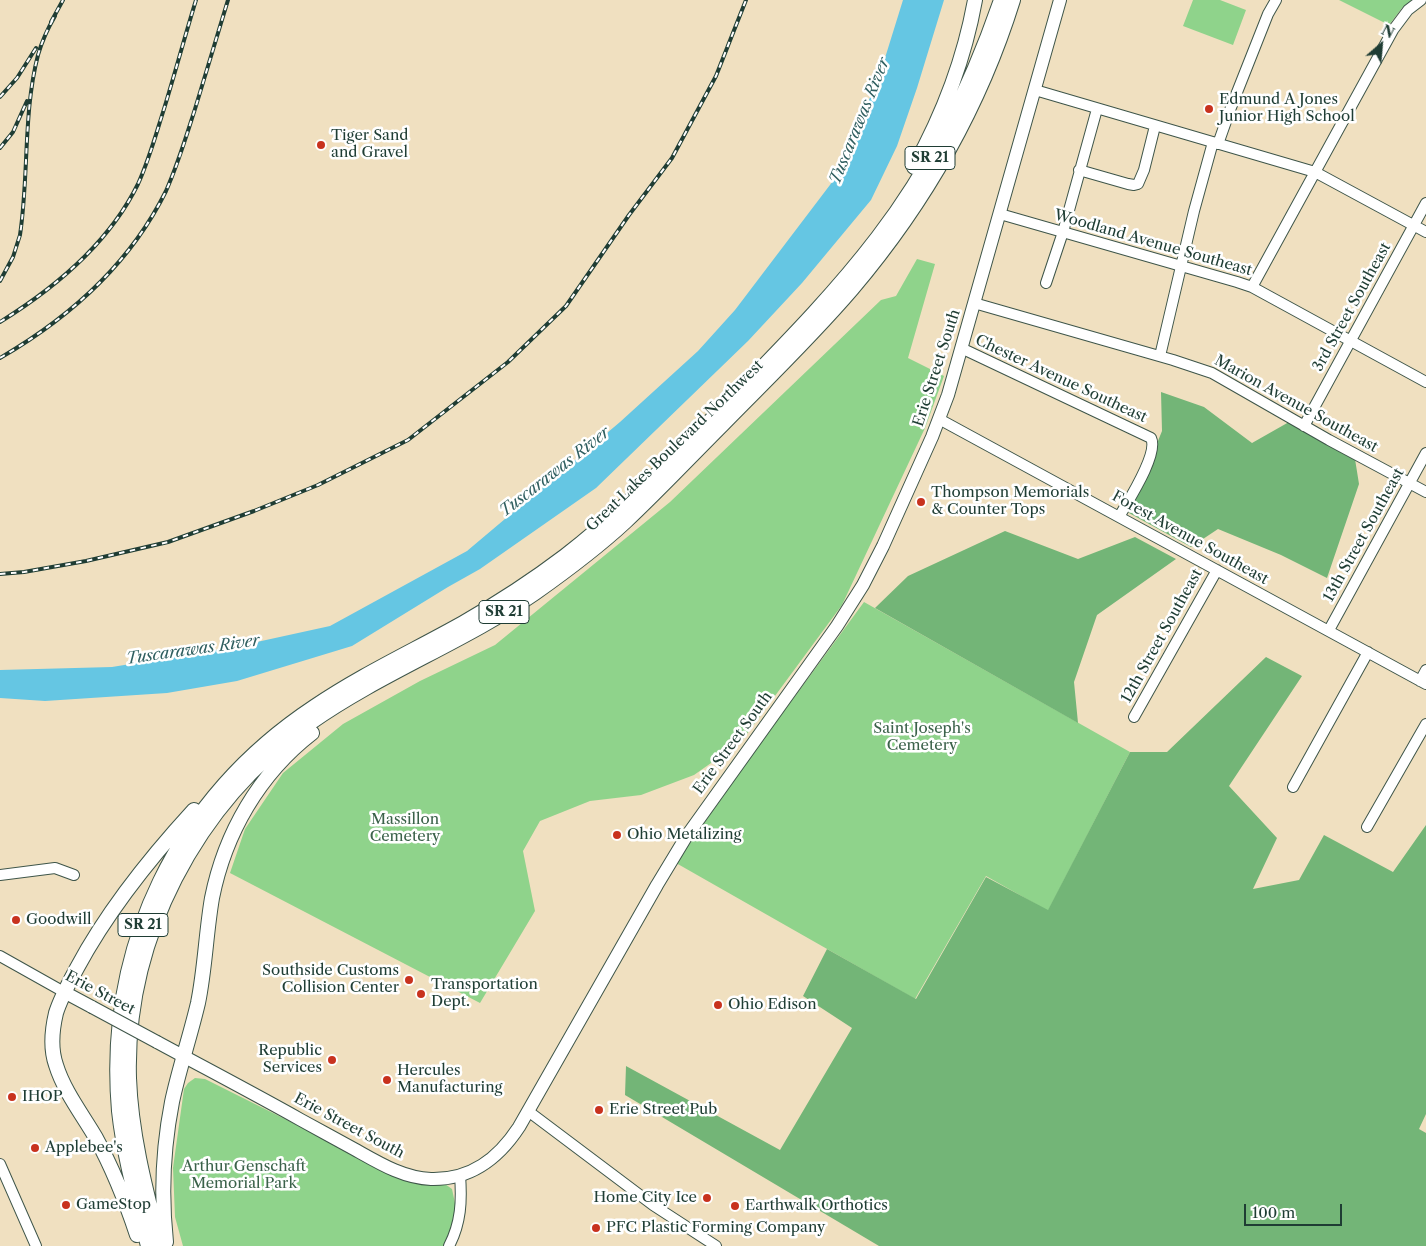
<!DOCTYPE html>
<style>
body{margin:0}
#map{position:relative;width:1426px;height:1246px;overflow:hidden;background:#f0e0c0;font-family:"Libre Caslon Text",serif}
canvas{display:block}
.north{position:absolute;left:1356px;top:20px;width:50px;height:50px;-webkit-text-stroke:4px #fff;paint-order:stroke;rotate:27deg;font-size:14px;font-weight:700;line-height:20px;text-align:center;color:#1f3d34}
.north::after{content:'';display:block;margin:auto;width:18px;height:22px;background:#1f3d34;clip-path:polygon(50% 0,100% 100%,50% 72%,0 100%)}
.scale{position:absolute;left:1244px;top:1204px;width:98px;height:22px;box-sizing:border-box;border:2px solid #1f3d34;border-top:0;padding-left:6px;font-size:15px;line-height:18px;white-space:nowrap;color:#1f3d34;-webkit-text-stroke:4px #fff;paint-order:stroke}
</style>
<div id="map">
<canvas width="1426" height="1246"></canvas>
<div class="north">N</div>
<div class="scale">100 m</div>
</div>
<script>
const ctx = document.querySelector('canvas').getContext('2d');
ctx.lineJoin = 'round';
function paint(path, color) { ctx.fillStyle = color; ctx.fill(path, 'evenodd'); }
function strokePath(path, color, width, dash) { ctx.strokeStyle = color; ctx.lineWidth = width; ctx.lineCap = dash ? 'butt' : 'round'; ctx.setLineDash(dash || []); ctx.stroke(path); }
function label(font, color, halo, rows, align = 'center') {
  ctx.font = font + ' "Libre Caslon Text",serif'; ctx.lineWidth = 5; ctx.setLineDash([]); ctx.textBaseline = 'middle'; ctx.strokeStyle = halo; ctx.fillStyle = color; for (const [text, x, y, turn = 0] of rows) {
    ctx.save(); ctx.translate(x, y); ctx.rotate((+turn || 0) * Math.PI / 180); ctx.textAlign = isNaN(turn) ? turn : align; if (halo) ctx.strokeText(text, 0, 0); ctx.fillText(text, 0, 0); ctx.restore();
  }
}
const green = new Path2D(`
 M1193 0H1220L1246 10 1233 45 1183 26Z
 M1339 0H1413L1402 8 1389 25Z
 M917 259 935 264 908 358 944 376 925 428 842 605 741 742 694 775 641 795 590 801 540 821 523 851 535 911 480 1003 230 873 245 829 283 773 343 724 420 681 495 645 670 502 881 300 896 296Z
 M864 602 1130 752 1048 911 986 876 915 999 676 863 757 748Z
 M195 1078 205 1079 325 1139 445 1184 452 1189 456 1208 450 1233 443 1246H183L175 1217 173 1168 184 1089 188 1083Z`);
const forest = new Path2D(`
 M1161 392 1204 407 1252 443 1289 422 1355 459 1359 484 1327 578 1281 555 1218 529 1191 547 1129 513 1162 431Z
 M1005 531 1078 559 1135 537 1176 559 1097 615 1074 682 1078 723 875 608 908 576Z
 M1266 657 1302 676 1229 786 1277 838 1253 889 1299 880 1324 835 1393 872 1426 825V1114L1419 1129 1426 1133V1246H879L625 1095 626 1066 780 1150 852 1028 803 996 827 949 916 999 986 877 1048 910 1130 752H1167Z`);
const water = new Path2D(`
 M903 0H944L917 88 897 146 871 200 802 283 748 341 596 488 480 569 448 587 352 646 237 681 167 693 45 701 0 698V670L112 667 234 647 330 626 467 551 620 422 698 351 735 310 836 177 880 74Z`);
const minor = new Path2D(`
 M1035 90 1315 172 1426 232
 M1218 144 1230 110 1268 14 1276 0
 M1079 170 1128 184 1134 185 1138 184 1144 170 1155 126
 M1000 214 1237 282 1252 287 1426 382
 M1046 283 1063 232 1097 109
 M1252 287 1393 30 1408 10 1421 0
 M974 303 1173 360 1212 373 1329 440 1426 492
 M961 348 1151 438C1159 454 1128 501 1119 517
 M1160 356 1194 211 1213 142
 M939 419 1426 684
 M1304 426 1426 203
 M1329 630 1426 453
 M1420 681 1426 670
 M1134 717 1217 570
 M1293 787 1368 652
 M1367 827 1426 724
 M0 875 55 868 74 875
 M0 956 64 992
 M528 1111 653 1205 716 1246
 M0 1164 36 1246
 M449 1246C461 1223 462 1201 460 1175`);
const major = new Path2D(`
 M64 992 92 1007
 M157 1042C205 1068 253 1093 301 1120 319 1130 336 1139 354 1149 379 1163 403 1178 431 1179 471 1180 498 1159 519 1127L657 885 686 837 837 626 863 585 883 546 932 437 948 395 1060 0`);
const highway = new Path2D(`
 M914 167C944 113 964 61 975 0
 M137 1235C126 1202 113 1169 96 1138 82 1114 64 1091 56 1065 50 1048 52 1030 56 1013 61 997 69 983 77 968 108 910 149 859 194 810
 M166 1242C161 1196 163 1148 172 1102 179 1069 190 1037 198 1003 205 969 206 933 212 898 225 833 259 774 312 733
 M148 1246C137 1202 124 1157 119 1111 105 947 177 798 314 707 361 675 413 651 463 623 498 603 532 581 565 556 621 513 669 462 719 412 774 355 830 300 878 237 932 167 972 84 1001 0
 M160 1246C146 1191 131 1135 129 1078 125 939 196 803 310 723 381 673 464 642 535 593 566 571 597 548 625 522 658 491 690 457 722 425 766 380 811 337 852 289 924 204 980 106 1013 0`);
const rail = new Path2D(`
 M51 22 63 0
 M0 97 17 78 36 48
 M0 148 13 132 27 101
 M0 281 13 257 20 235C29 175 23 113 38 55 42 41 48 28 55 16
 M0 322C55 288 109 243 138 184 149 160 156 134 164 109 175 73 185 36 196 0
 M0 358C69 318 130 264 166 191 178 164 186 137 195 109 206 73 217 36 228 0
 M0 574 24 572 86 561 168 542 254 511 318 485 408 440 508 362 566 306 629 215 672 158 716 76 746 0`);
const majorBridge = new Path2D(`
 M92 1007 157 1042`);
const markers = [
 [1209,109,5,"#c8321e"],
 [321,145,5,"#c8321e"],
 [921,502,5,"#c8321e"],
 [617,835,5,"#c8321e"],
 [16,920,5,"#c8321e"],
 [409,980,5,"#c8321e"],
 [421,994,5,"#c8321e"],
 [718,1005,5,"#c8321e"],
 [332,1060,5,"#c8321e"],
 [387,1080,5,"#c8321e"],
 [12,1097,5,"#c8321e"],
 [599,1110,5,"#c8321e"],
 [35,1148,5,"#c8321e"],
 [707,1198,5,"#c8321e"],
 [66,1205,5,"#c8321e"],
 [735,1206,5,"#c8321e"],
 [596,1228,5,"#c8321e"]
];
const shields = [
 [930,158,50],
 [504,612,50],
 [143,925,50]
];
const shieldNames = [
 ["SR 21",930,158],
 ["SR 21",504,612],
 ["SR 21",143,925]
];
const poiNames = [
 ["Edmund A Jones",1219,100],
 ["Junior High School",1219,117],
 ["Tiger Sand",331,136],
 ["and Gravel",331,153],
 ["Thompson Memorials",931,493],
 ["& Counter Tops",931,510],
 ["Ohio Metalizing",627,835],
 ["Goodwill",26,920],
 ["Southside Customs",399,971,"right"],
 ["Collision Center",399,988,"right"],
 ["Transportation",431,985],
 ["Dept.",431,1002],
 ["Ohio Edison",728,1005],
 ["Republic",322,1051,"right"],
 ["Services",322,1068,"right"],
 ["Hercules",397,1071],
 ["Manufacturing",397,1088],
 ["IHOP",22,1097],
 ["Erie Street Pub",609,1110],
 ["Applebee's",45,1148],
 ["Home City Ice",697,1198,"right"],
 ["GameStop",76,1205],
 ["Earthwalk Orthotics",745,1206],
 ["PFC Plastic Forming Company",606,1228]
];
const streetNames = [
 ["Woodland Avenue Southeast",1153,243,16],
 ["3rd Street Southeast",1352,307,-61],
 ["Erie Street South",937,368,-72],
 ["Chester Avenue Southeast",1061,379,25],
 ["Marion Avenue Southeast",1296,404,29],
 ["Great Lakes Boulevard Northwest",675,446,-44],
 ["13th Street Southeast",1364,535,-61],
 ["Forest Avenue Southeast",1190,538,29],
 ["12th Street Southeast",1162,636,-61],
 ["Erie Street South",733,743,-54],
 ["Erie Street",100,993,28],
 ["Erie Street South",349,1126,28]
];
const parkNames = [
 ["Saint Joseph's",922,729],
 ["Cemetery",922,746],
 ["Massillon",405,820],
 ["Cemetery",405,837],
 ["Arthur Genschaft",244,1167],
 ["Memorial Park",244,1184]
];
const waterNames = [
 ["Tuscarawas River",860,121,-68],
 ["Tuscarawas River",555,472,-38],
 ["Tuscarawas River",193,650,-8]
];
paint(green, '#8fd38b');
paint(forest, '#73b577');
paint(water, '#65c6e3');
strokePath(minor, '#3e5549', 12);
strokePath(major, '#3e5549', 14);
strokePath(highway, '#3e5549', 16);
strokePath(minor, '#fff', 10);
strokePath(major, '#fff', 12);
strokePath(highway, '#fff', 14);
strokePath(rail, '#1f3d34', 4);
strokePath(rail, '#fff', 2, [5.5]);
strokePath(majorBridge, '#3e5549', 14, []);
strokePath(majorBridge, '#fff', 12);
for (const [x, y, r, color] of markers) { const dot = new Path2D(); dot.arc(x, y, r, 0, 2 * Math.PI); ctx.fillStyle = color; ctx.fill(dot); strokePath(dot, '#fff', 2); }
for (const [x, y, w] of shields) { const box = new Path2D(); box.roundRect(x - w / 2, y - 11.5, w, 23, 4); ctx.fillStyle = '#fff'; ctx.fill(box); strokePath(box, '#1f3d34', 1); }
label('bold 14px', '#1f3d34', null, shieldNames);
label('15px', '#1f3d34', '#fff', poiNames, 'left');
label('15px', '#1f3d34', '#fff', streetNames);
label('15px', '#3b624a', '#fff', parkNames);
label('italic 16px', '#305f60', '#fff', waterNames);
</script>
